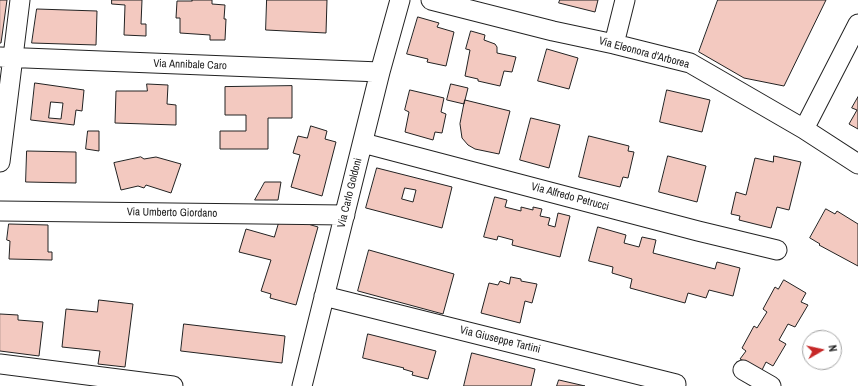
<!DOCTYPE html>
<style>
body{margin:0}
#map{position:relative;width:858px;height:386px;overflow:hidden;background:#fff;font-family:"Archivo Narrow",sans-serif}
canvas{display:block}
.north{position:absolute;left:802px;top:330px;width:40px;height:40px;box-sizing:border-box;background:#fff;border:1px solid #a7a7a7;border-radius:50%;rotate:81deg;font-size:11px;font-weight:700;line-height:16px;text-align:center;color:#222}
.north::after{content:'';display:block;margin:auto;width:14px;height:18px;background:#c62828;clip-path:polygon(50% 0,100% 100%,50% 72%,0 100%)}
</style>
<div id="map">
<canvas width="858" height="386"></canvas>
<div class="north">N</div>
</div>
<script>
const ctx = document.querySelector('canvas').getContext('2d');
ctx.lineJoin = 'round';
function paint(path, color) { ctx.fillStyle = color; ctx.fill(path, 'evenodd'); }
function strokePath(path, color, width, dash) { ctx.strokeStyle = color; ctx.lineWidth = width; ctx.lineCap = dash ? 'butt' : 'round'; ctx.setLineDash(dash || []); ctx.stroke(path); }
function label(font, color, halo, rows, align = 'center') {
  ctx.font = font + ' "Archivo Narrow",sans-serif'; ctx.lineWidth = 3; ctx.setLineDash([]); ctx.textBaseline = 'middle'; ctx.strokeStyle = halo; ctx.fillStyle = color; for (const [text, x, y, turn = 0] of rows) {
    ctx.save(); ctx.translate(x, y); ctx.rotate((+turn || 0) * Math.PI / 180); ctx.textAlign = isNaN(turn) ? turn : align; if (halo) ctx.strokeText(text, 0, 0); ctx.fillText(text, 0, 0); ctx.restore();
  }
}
const building = new Path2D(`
 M0 0H7L1 43H0Z
 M112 0H142L141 24H146V36L124 35 125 5 112 4Z
 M192 0H212V4L225 5 224 19H226L225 40H210V35L180 33V18H176L177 1H192Z
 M267 0H327L326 33 266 30Z
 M560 0H598L595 12 559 3Z
 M718 0H826L784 86 744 78 699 52Z
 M37 9 97 11 96 45 32 43Z
 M418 17 439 23 437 27 454 32 446 66 427 62 428 59 407 54Z
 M471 31 485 35 484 40 495 44 497 47V53L516 57 512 72 504 71 500 86 478 81V79L465 76 470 50 466 49Z
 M547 49 578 58 569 89 538 81Z
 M35 83 84 90 82 111 76 110 74 125 31 120ZM51 102 63 103 61 119 49 118Z
 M147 84 168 85 167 104 176 105V125L115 123 116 91H147Z
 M451 84 468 88 464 104 447 100Z
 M292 86V118H268V149H220V131H246V115H225V87Z
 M410 90 444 98 441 112 446 114 442 133 435 132 433 140 405 132 409 112 405 110Z
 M667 90 710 100 702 132 660 122Z
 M858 97V129L849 124 857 110 852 108Z
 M465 100 510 111 499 154 475 149 468 145 462 138 460 124Z
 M531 118 560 125 549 168 520 160Z
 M311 126 327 131 325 139 336 142 322 196 291 187 300 155 293 153 298 136 307 138Z
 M88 131H99V151L86 149Z
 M589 136 629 146 628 151 634 152 628 178 623 177 620 187 579 177Z
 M27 151 76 152V183L26 182Z
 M668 156 706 166 697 202 659 192Z
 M774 156 801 162 789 210 777 207 771 228 739 220 740 216 731 214 736 192 746 195 755 158 773 162Z
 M141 157 144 159 156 157 181 164 171 193 146 185 144 188 138 186 121 190 114 163Z
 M377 168 452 187 442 228 366 208ZM405 188 416 190 413 202 402 199Z
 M265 182H281L278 200H255Z
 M495 197 507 200 505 207 521 211V207L533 210V207L542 209 540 216 550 218 548 225 555 227 558 213 570 216 560 257 512 245 513 240 498 236 497 240 484 237Z
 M826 209 835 214 837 211 858 224V266L819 245 820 244 810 238Z
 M281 216 318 227 296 305 270 298 271 294 261 291 271 260 239 252 246 229 274 237Z
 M9 224 48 225V252H52V260L9 259 10 241 7 240Z
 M598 227 626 235 624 243 639 247 642 237 656 240 653 253 715 269 717 262 740 268 733 296 709 290 706 298 688 293 685 303 630 288 632 279 612 273 613 267 589 261Z
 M369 250 454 274 443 314 358 291Z
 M511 277 521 279V281L537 284 532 303 525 301 520 323 481 313 489 283 498 285 500 281 509 284Z
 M784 280 806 293 801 302 808 305 795 327 788 324 779 340 786 344 773 366 766 362 762 370 740 359 746 351 742 348 754 326 757 328 767 312 763 309 775 287 778 289Z
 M99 300 133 304 125 367 98 364 100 351 62 347 66 309 97 312Z
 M0 314 18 315V320L43 322 39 356 0 351Z
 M184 324 285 336 282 363 181 351Z
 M368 334 436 351 428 379 412 375 413 372 403 369 404 368 363 358Z
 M472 353 535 369 531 386H464Z
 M559 380 585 386H557Z`);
const street = new Path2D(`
 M431 0 553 31 614 44 690 63 804 129 858 164
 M614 44 625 0
 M0 57 380 72
 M804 129 858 24
 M363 143 698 231 777 250
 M0 162 20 0
 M0 211 345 215
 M324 296 676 384
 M0 364 173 386
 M743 370 771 386
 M302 386 380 72 400 0`);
const streetNames = [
 ["Via Eleonora d'Arborea",644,53,15],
 ["Via Annibale Caro",190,65,2],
 ["Via Carlo Goldoni",350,193,-76],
 ["Via Alfredo Petrucci",570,197,15],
 ["Via Umberto Giordano",172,213,1],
 ["Via Giuseppe Tartini",500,340,14]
];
paint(building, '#f3c9c0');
strokePath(building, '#222', 1);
strokePath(street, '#222', 21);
strokePath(street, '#fff', 19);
label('11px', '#222', '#fff', streetNames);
</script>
